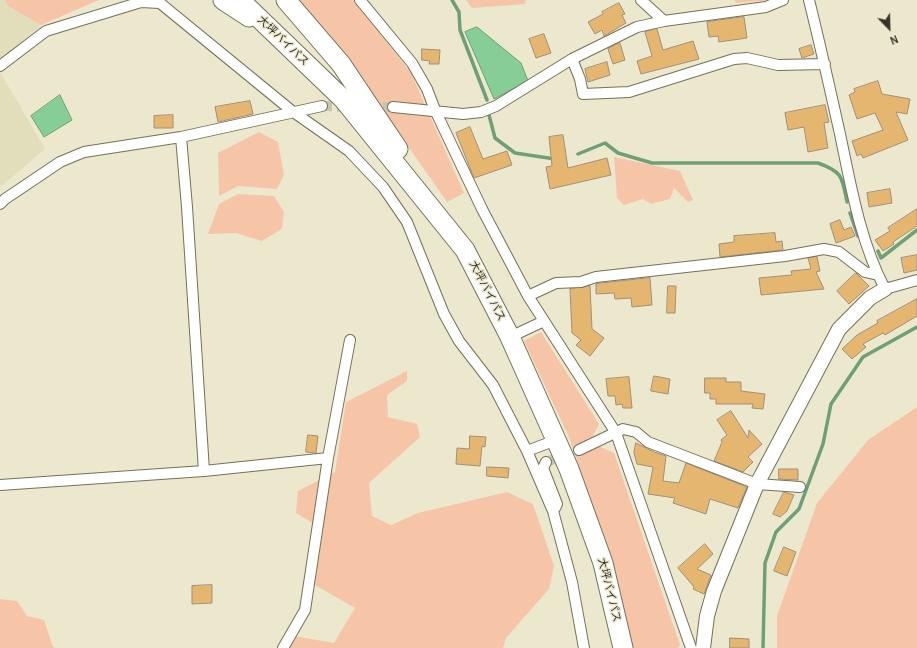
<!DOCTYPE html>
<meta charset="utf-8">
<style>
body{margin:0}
#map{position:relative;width:917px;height:648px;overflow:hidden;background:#ece8cd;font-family:Karla,sans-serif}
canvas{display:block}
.north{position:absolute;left:869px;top:8px;width:40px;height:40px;-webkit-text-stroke:3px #ece8cd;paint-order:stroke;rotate:157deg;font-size:11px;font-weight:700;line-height:16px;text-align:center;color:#363429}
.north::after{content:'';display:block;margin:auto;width:14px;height:18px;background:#363429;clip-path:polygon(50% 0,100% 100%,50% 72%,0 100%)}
</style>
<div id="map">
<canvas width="917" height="648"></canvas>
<div class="north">N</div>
</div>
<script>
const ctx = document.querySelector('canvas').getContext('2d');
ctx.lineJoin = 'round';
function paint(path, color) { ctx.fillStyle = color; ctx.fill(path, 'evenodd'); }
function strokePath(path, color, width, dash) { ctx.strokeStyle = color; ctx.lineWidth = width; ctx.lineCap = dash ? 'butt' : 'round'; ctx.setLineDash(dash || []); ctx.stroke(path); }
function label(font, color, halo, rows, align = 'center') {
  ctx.font = font + ' Karla,"Noto Sans JP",sans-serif'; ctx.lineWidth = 3; ctx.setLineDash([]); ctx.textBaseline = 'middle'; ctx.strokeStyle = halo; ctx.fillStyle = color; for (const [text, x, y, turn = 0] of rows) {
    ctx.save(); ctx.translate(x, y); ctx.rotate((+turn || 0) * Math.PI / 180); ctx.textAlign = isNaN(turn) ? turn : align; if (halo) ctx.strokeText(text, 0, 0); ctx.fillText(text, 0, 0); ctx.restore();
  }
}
const built = new Path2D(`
 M0 0H5L8 6 41 25 0 61Z
 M0 72 45 149 0 187Z`);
const green = new Path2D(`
 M5 0H99L41 25 8 6Z
 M298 0H354L411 73 464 193 447 202 347 59Z
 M466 0H526L525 4 472 8Z
 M734 0H772L737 3Z
 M259 132 278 142 284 175 277 189 238 186 219 196 218 153Z
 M614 157 680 171 693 200 688 202 674 188 670 199 651 204 643 199 624 205 617 198Z
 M238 194 274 196 284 212 282 229 262 241 236 233 208 234 219 204Z
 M541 332 599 424 590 442 614 453 680 645 678 648H633L611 562 569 437 524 341Z
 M407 371V381L387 395 388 417 417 424 420 437 369 483 372 516 391 525 418 513 507 492 533 504 554 566 549 589 506 638 503 648H288L294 636 334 643 355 608 315 585 323 529 296 513 298 491 335 472 346 402Z
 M917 407V648H777V616L817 503 868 440Z
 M0 599 17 601 27 616 44 620 53 647 56 648H0Z`);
const water = new Path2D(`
 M477 27 521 63 528 81 494 99 465 32Z
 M60 95 72 120 44 137 31 116Z`);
const stream = new Path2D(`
 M452 0 459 12 460 30 487 100
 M489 115 495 138 515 153 555 159
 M578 154 605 143 618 153 652 163H818C843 172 842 177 847 202
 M850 213 858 236
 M878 251 881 258 917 230
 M763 648 765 563 776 532 799 509 823 444 831 404 863 357 917 327`);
const building = new Path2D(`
 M619 3 625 14 622 15 626 23 604 36 602 30 595 34 588 22 603 14 602 12Z
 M744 17 747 38 719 42 718 36 709 37 707 22Z
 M657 29 663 50 693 41 699 59 641 74 637 61 652 56 645 32Z
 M544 34 551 53 536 58 529 39Z
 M620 43 625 60 613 64 608 49Z
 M811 45 814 54 802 58 799 49Z
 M422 49 440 50 439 64H429L430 61 422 60Z
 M607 62 610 75 588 82 585 69Z
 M878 81 882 94 910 99 907 114 896 112 908 140 863 158 861 154 857 156 852 141 883 130 875 113 857 119 849 95 855 92 854 89Z
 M250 101 253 114 218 122 215 107Z
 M825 105 829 122 824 123 828 148 808 152 804 127 788 130 785 113Z
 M173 115V128H154V116Z
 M470 127 483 159 507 151 512 165 474 178 456 133Z
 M563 135 568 168 607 158 611 175 550 189 546 167 552 166 549 137Z
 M890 189 892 203 869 207 867 193Z
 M917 209V226L893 242 894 244 883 251 875 240 890 231 888 228Z
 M840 220 844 230 851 227 855 236 836 243 830 224Z
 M775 233 776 242 782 241 783 250 720 257 719 244 734 242V236Z
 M917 255V270L904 273 901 258Z
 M817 257 820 271 816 272 824 289 761 295 759 278 792 275 791 271 811 269 808 258Z
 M856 273 869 286 849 304 837 291Z
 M650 278 652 305 632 307 631 298 615 299 614 293 596 294V284Z
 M590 286 592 329 604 338 590 356 576 345 581 340 572 333 570 289Z
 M668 286H676L675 313H667Z
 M917 299V316L885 335 883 333 863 344 866 347 852 359 842 349 857 335 878 323 877 321Z
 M654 376 670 379 668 394 651 391Z
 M629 377 632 408H623L622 404 616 405 615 396H608L606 379Z
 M705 378H726V382H741V391L765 394 763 409 752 408 753 404H716V399H710V393H705Z
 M731 411 748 438 749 430 762 444 748 457 753 462 743 472 714 461 722 442 721 440 727 435 717 420Z
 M308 435 318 436 316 453 306 452Z
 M470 436 486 437 485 447 482 446 480 466 456 464 457 448 469 449Z
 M636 443 654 452 666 456 663 481 679 483 686 463 747 487 738 508 710 499 706 514 673 503 675 498 648 494 653 467 637 464 634 453Z
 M487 467 509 468 508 478 487 476Z
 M779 469H798V480L779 479Z
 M784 492 794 495 787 511 780 517 773 514Z
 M705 544 713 554 697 569 711 575 704 594 693 589 694 587 678 568Z
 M784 547 796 552 787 576 774 571Z
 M212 585V603L192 604V586Z
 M730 638 749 639V648H730Z`);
const streetTunnel = new Path2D(`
 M322 106 350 107
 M368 107H393
 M546 462 579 450`);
const street = new Path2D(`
 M360 0 412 63 427 89 435 110 482 209 528 296 616 433 691 648
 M641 0 664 21
 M809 0C820 44 830 89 840 134 851 186 860 241 885 289L917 280
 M572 59 580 79 583 94 629 92 734 59 747 58 778 65 825 64
 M0 66 46 31 141 2 160 3 292 111 349 151 383 187 407 222 444 314 459 341 493 385 527 451 553 511 572 582 584 648
 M393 107 463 114 481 112 496 106 572 59 637 27 664 21 766 7 783 0
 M0 204 5 199 60 162 84 152 181 137 322 106
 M528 296 556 283 581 282 596 277 785 256 824 249 839 252 865 272 878 275
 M510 337 544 321
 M579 450 623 429 636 432 648 442 757 484 800 487
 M527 451 556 440
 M546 462 543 468 557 504 555 508
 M204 471 328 458
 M0 485 204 471 187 207 181 137
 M283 648 305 610 328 458 350 340`);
const secondary = new Path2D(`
 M703 648 707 616 714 591 757 484 839 329 870 298 885 289`);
const highway = new Path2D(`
 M223 0 249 17
 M240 0 344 100 465 250 510 337 569 469 603 563 623 648
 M286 0 341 64 398 149`);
const streetNames = [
 ["大坪バイパス",283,41,44],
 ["大坪バイパス",487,291,63],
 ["大坪バイパス",609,590,76]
];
paint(built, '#e2ddba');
paint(green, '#f6c5a8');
paint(water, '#87cd97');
strokePath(water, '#6f9f76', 1);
strokePath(stream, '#6f9f76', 3.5);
paint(building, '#e5b670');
strokePath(building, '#a0907a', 1);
strokePath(streetTunnel, '#c8c4ac', 10, [10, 5]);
strokePath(street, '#747159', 12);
strokePath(secondary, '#747159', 16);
strokePath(highway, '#747159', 21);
strokePath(street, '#fff', 10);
strokePath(secondary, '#fff', 14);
strokePath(highway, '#fff', 19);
label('11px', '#363429', '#ece8cd', streetNames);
</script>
